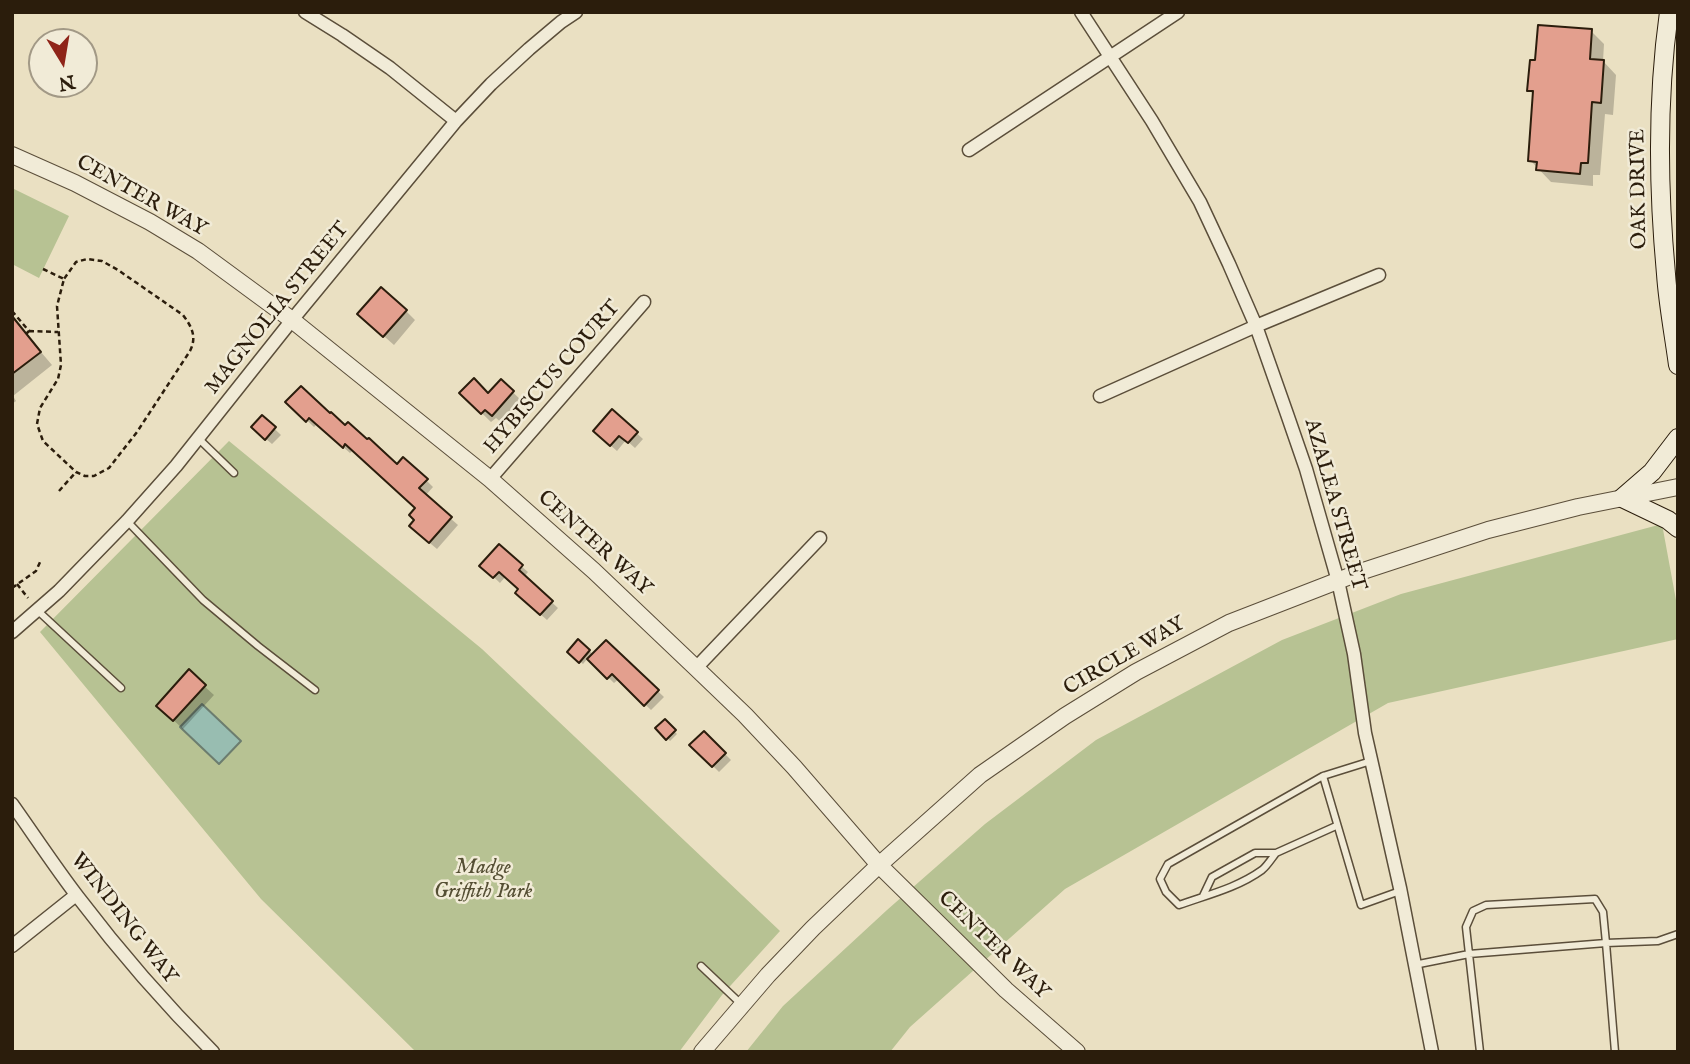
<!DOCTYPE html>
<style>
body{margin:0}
#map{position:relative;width:1690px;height:1064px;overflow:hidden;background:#eae0c2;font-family:"IM FELL English",serif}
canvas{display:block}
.frame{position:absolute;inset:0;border:14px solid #2b1d0c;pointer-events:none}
.north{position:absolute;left:28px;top:28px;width:70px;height:70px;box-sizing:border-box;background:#f1ebd7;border:2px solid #a29986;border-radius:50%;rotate:169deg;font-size:19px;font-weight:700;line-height:28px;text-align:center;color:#2b1d0c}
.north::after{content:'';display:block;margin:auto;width:24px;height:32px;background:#8f2418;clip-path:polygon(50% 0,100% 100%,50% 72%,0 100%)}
</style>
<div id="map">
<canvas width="1690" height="1064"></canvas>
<div class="frame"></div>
<div class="north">N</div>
</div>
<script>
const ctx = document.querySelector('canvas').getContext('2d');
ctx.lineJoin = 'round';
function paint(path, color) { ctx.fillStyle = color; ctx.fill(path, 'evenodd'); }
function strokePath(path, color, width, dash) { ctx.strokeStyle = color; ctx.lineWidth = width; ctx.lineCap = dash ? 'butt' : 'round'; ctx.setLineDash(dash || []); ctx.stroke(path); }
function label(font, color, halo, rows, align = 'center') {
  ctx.font = font + ' "IM FELL English",serif'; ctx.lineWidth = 5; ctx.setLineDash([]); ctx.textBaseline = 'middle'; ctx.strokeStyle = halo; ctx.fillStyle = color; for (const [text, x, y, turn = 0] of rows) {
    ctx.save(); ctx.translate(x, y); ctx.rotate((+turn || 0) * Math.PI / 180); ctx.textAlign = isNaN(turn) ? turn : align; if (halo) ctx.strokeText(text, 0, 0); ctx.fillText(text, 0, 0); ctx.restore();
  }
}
const green = new Path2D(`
 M12 188 69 216 39 278 12 264Z
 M229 441 482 649 780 931 722 995 679 1052H416L261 899 40 632Z
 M1662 524 1678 611V639L1388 703 1065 889 910 1027 890 1052H746L783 1006 887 910 985 824 1096 740 1282 640 1401 594Z`);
const water = new Path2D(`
 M202 704 241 741 219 764 180 727Z`);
const shadow = new Path2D(`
 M1591 31 1604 44 1603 61 1616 75 1613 115 1605 114 1600 175H1593V186L1551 182 1530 160 1534 95 1529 90 1537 62Z
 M406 311 415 320 394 345 369 323Z
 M12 318 52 365 13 396 16 401 12 404Z
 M501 381 523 402 503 424 496 418 491 422 461 393 489 395Z
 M288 402 330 416 397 466 426 480 433 487 425 496 458 525 437 549 418 533 417 508 353 450 350 453 317 424 314 427Z
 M612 411 643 439 635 448 626 440 617 451 601 437Z
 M262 417 281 435 272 444 259 433Z
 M499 547 528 572 524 577 558 608 547 620 523 599 521 589 506 576 500 583 482 566Z
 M579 642 594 655 606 642 664 697 651 710 619 679 614 683 588 658 583 664 570 652Z
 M204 686 214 695 183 729 168 715Z
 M665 722 677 734 670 741 658 728Z
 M704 733 731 760 719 772 692 745Z`);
const building = new Path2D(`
 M1538 25 1592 29 1590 59 1604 60 1601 103 1592 102 1588 163H1581L1580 174 1536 170 1537 162 1528 161 1533 91H1527L1530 60H1535Z
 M381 287 407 310 383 337 357 314Z
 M12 316 41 352 12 374Z
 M474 378 488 393 501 379 514 391 492 416 485 410 481 414 459 393Z
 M301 386 330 413 331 412 345 425 348 422 367 439 369 438 397 464 403 457 428 479 419 488 452 517 429 543 409 526 414 520 409 515 415 508 345 444 343 448 309 418 306 422 285 402Z
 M612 409 638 432 628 443 619 436 610 446 593 431Z
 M262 415 276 427 265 440 251 427Z
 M499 544 523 565 519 570 553 601 540 615 515 593 518 589 499 572 493 578 479 566Z
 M578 639 590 650 579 663 567 652Z
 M606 640 659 690 644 706 612 674 607 679 587 659Z
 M189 669 206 685 173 721 156 706Z
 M665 719 676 730 666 740 655 728Z
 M704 731 726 753 712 767 689 745Z`);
const path = new Path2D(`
 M43 269 64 279 57 306 61 365 58 379 40 408 37 424 43 441 76 472 85 476H94L109 468 137 432 190 351C197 337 192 327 183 315L118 270 102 261 87 259 76 262 64 279
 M12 311 29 331 26 334
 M29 331 58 332
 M59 491 76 472
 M17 584 28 598
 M12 588 36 571 41 560`);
const service = new Path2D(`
 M199 439 234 473
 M127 521 203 600 258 646 315 690
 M37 610 121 688
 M1323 776 1371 761
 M1276 853C1272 858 1267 866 1262 870 1237 888 1207 895 1179 905L1166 892 1160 879 1168 864 1323 776 1361 905 1400 891
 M1203 896 1212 877 1255 853H1276L1336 826
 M1414 965 1469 954 1466 927 1473 911 1486 905 1595 899 1603 912 1606 943 1658 941 1678 934
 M701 966 740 1003
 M1480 1052 1469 954 1606 943 1615 1052`);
const minor = new Path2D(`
 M305 12 342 35 390 68 456 121
 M1081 12 1152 121 1200 202 1229 264 1256 326 1287 414 1306 469 1338 581 1354 654 1365 733 1400 888 1432 1052
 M969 150 1178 12
 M1100 396 1256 326 1379 275
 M490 479 644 302
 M12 632 59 591 127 521 176 466 292 320 456 121 491 84 529 49 561 22 576 12
 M696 668 820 538
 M12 804C34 835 55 867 78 897 119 951 164 1003 213 1052
 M12 946 76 895`);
const tertiary = new Path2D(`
 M12 155 75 183 150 222 198 251 292 320 490 479 594 571 696 668 745 715 794 767 879 865 1006 990 1077 1052
 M702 1052 768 975 813 928 879 865 980 775 1065 716 1136 672 1229 623 1363 571 1488 530 1578 507 1678 487`);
const secondary = new Path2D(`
 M1669 12C1657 98 1658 188 1666 274 1668 304 1674 335 1678 365
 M1678 438 1652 472 1622 498 1668 520 1678 528`);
const streetNames = [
 ["OAK DRIVE",1640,189,-91],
 ["CENTER WAY",141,197,29],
 ["MAGNOLIA STREET",278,309,-51],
 ["HYBISCUS COURT",553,378,-49],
 ["AZALEA STREET",1334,505,74],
 ["CENTER WAY",594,544,42],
 ["CIRCLE WAY",1125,657,-30],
 ["WINDING WAY",123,919,52],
 ["CENTER WAY",993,946,44]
];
const parkNames = [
 ["Madge",483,869],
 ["Griffith Park",483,893]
];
paint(green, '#b7c293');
paint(water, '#98bdb1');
strokePath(water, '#6c7d6f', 2);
paint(shadow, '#0003');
paint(building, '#e39f8e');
strokePath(building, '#2b1d0c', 2);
strokePath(service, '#5b4e3a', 9);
strokePath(minor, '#5b4e3a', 15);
strokePath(tertiary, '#5b4e3a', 18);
strokePath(secondary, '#2b1d0c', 20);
strokePath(path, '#2b1d0c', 2.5, [5, 3.5]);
strokePath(service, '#f1ebd7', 6);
strokePath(minor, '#f1ebd7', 12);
strokePath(tertiary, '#f1ebd7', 16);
strokePath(secondary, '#f1ebd7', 18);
label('21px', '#2b1d0c', '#f1ebd7', streetNames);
label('italic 21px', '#554f34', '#f1ebd7', parkNames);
</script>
